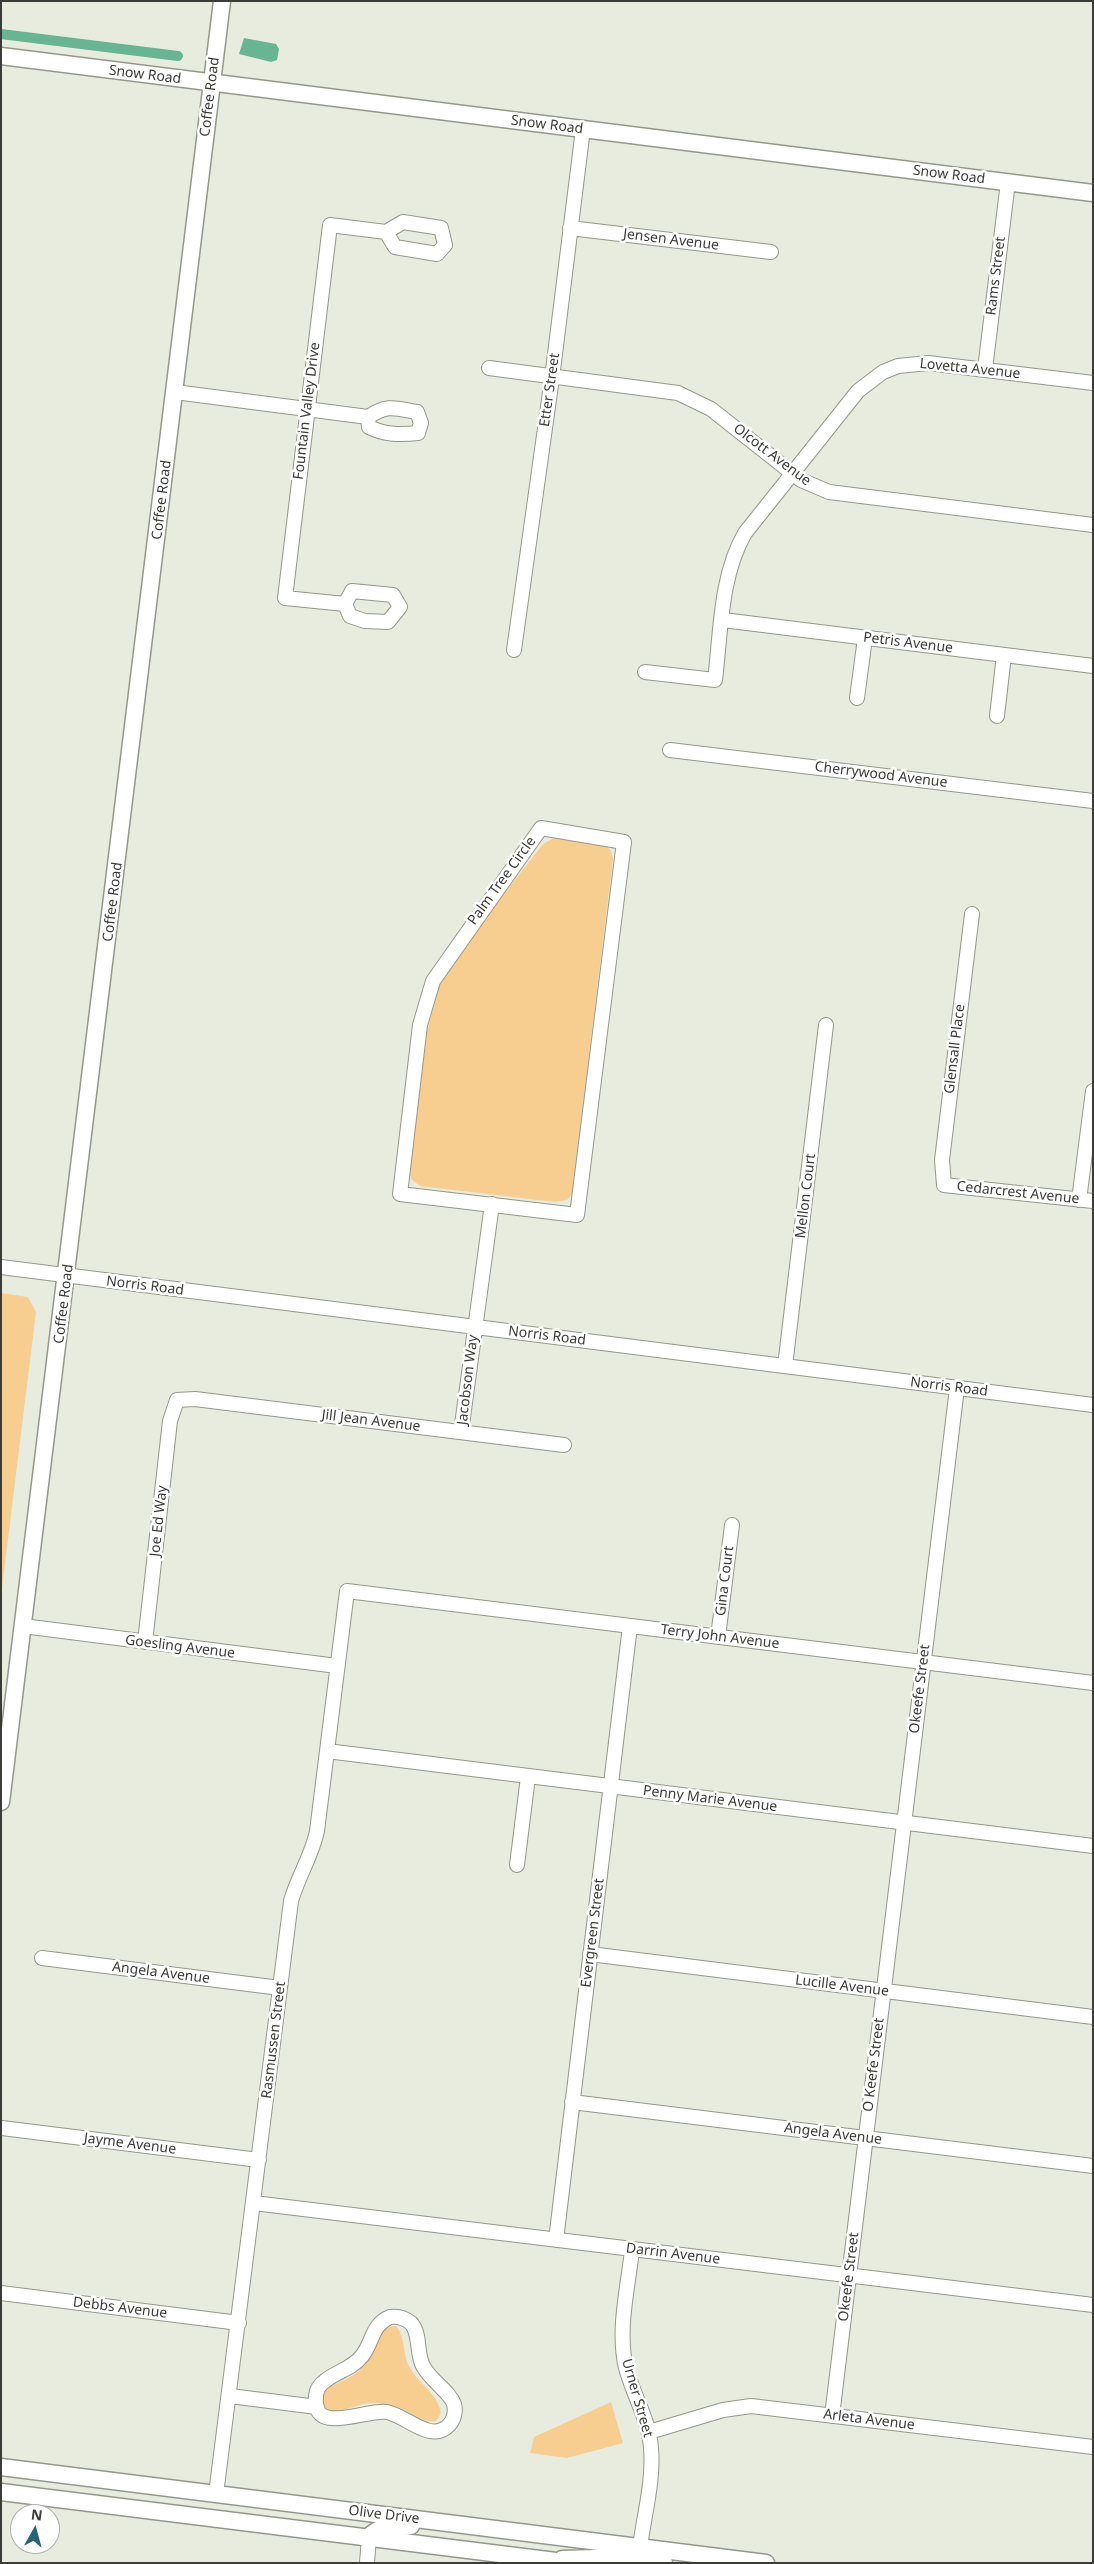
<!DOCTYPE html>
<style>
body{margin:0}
#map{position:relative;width:1094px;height:2564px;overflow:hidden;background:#e8ecde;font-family:"Noto Sans",sans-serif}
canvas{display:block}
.frame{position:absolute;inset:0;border:2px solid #3b3c37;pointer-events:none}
.north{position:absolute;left:10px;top:2504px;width:50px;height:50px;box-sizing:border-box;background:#fff;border:1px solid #b1b1af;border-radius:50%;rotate:7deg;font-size:14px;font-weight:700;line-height:20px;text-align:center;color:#3b3c37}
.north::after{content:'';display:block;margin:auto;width:18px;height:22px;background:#28637c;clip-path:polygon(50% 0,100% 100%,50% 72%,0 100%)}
</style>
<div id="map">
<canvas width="1094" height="2564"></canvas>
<div class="frame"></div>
<div class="north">N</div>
</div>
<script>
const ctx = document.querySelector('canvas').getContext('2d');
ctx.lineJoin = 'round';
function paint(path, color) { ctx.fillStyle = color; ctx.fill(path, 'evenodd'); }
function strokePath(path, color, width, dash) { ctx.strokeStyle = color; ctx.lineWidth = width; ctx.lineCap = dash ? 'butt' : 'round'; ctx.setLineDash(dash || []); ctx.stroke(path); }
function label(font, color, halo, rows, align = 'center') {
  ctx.font = font + ' "Noto Sans",sans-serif'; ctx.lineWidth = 5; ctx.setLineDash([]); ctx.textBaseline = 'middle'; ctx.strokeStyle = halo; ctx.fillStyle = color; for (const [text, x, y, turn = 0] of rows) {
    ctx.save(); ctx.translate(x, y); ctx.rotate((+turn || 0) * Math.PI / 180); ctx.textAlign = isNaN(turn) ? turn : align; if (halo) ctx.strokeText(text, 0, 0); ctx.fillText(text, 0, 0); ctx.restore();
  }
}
const green = new Path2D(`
 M554 838 606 845 611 851 613 859 572 1194 567 1200 555 1202 420 1186 411 1179 410 1172 426 1036 440 983 456 955 543 844Z
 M1 1293 28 1297 36 1312 1 1596Z
 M396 2326C406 2338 402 2352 409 2366 418 2383 438 2394 441 2413L436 2421C423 2423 415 2415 404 2410 396 2406 385 2404 377 2403 360 2401 345 2413 328 2412L322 2403 323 2391C334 2384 349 2379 359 2371 372 2360 375 2340 386 2327Z
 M611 2402 623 2443 567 2458 530 2453 534 2437Z`);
const water = new Path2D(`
 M244 38 276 44 279 49 277 60 271 62 239 54Z`);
const canal = new Path2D(`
 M1 34 178 56`);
const minor = new Path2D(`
 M570 228 771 252
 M489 368 678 393 711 409 801 480 829 492 1093 525
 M985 369 1008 182
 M175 392 368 417C388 404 394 408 417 412L421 423 418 433C400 435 385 435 369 427L368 417
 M345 604 350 616 365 621 388 622 400 607 393 595 352 591 345 604 285 598 330 225 386 232 403 222 441 228 445 245 437 254 395 247 386 232
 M723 620 1093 666
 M514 650 552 378 583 129
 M645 672 715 680C721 632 720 576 745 533L858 391 883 372 898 366 928 363 1093 383
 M857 698 865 638
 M997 716 1004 655
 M670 750 1093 801
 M541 828 624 842 577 1215 400 1194 420 1025 433 981Z
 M972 914 942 1160 944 1185 1093 1201
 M1079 1200 1093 1091
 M1 1267 1093 1405
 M785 1366 826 1025
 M461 1432 492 1204
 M23 1626 337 1666
 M718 1637 732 1525
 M145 1642 170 1421 177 1400 195 1399 564 1445
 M327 1751 1093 1846
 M517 1865 528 1777
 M590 1954 1093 2017
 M42 1958 280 1988
 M572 2102 1093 2166
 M2 2128 259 2160
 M254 2203 1093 2305
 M556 2240 630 1626
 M632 2250C628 2288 617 2330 626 2368 633 2395 649 2419 651 2448 654 2480 644 2515 640 2547
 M1 2293 239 2323
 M390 2317C397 2316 405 2318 411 2323 421 2334 416 2353 423 2366 431 2381 450 2392 454 2404 456 2411 454 2420 449 2425 431 2444 407 2416 387 2412 368 2408 312 2437 316 2397 316 2390 320 2384 325 2381 337 2371 352 2369 362 2356 373 2342 372 2324 390 2317Z
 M230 2396 317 2407
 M832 2416 957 1388
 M649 2432 723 2410 751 2406 1093 2447
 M216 2494 291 1901C298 1876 312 1856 317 1831L347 1591 1093 1683
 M367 2563 369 2537`);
const major = new Path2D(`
 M1 56 1093 193
 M1 1802 222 1
 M1 2467 766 2563
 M1 2492 572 2563
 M369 2537C380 2524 394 2527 411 2526
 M562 2559 630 2557 640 2547
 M642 2563H664`);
const streetNames = [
 ["Snow Road",145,75,7],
 ["Coffee Road",210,97,-83],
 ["Snow Road",547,125,7],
 ["Snow Road",949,175,7],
 ["Jensen Avenue",671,240,7],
 ["Rams Street",996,276,-83],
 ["Lovetta Avenue",970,369,6],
 ["Etter Street",550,390,-82],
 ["Fountain Valley Drive",307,411,-83],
 ["Olcott Avenue",772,455,37],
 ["Coffee Road",162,500,-83],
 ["Petris Avenue",908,643,7],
 ["Cherrywood Avenue",881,775,7],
 ["Palm Tree Circle",502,881,-54],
 ["Coffee Road",113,902,-83],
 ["Glensall Place",955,1049,-83],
 ["Cedarcrest Avenue",1018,1193,6],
 ["Mellon Court",806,1196,-83],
 ["Norris Road",145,1286,7],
 ["Coffee Road",64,1304,-83],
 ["Norris Road",547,1336,7],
 ["Jacobson Way",468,1380,-83],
 ["Norris Road",949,1387,7],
 ["Jill Jean Avenue",371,1421,7],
 ["Joe Ed Way",159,1521,-84],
 ["Gina Court",725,1581,-83],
 ["Terry John Avenue",720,1637,7],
 ["Goesling Avenue",180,1647,7],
 ["Okeefe Street",920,1689,-83],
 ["Penny Marie Avenue",710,1799,7],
 ["Evergreen Street",593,1933,-83],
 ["Angela Avenue",161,1973,7],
 ["Lucille Avenue",842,1986,7],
 ["Rasmussen Street",274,2040,-83],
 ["O Keefe Street",874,2065,-83],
 ["Angela Avenue",833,2134,7],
 ["Jayme Avenue",130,2144,7],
 ["Darrin Avenue",673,2254,7],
 ["Okeefe Street",849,2277,-83],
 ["Debbs Avenue",120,2308,7],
 ["Urner Street",637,2398,74],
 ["Arleta Avenue",869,2420,7],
 ["Olive Drive",384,2515,7]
];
paint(green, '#f8cd90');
paint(water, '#67b592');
strokePath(canal, '#67b592', 10);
strokePath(minor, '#94988b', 16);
strokePath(major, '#94988b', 19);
strokePath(minor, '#fff', 14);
strokePath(major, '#fff', 16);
label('14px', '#3b3c37', '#fff', streetNames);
</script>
